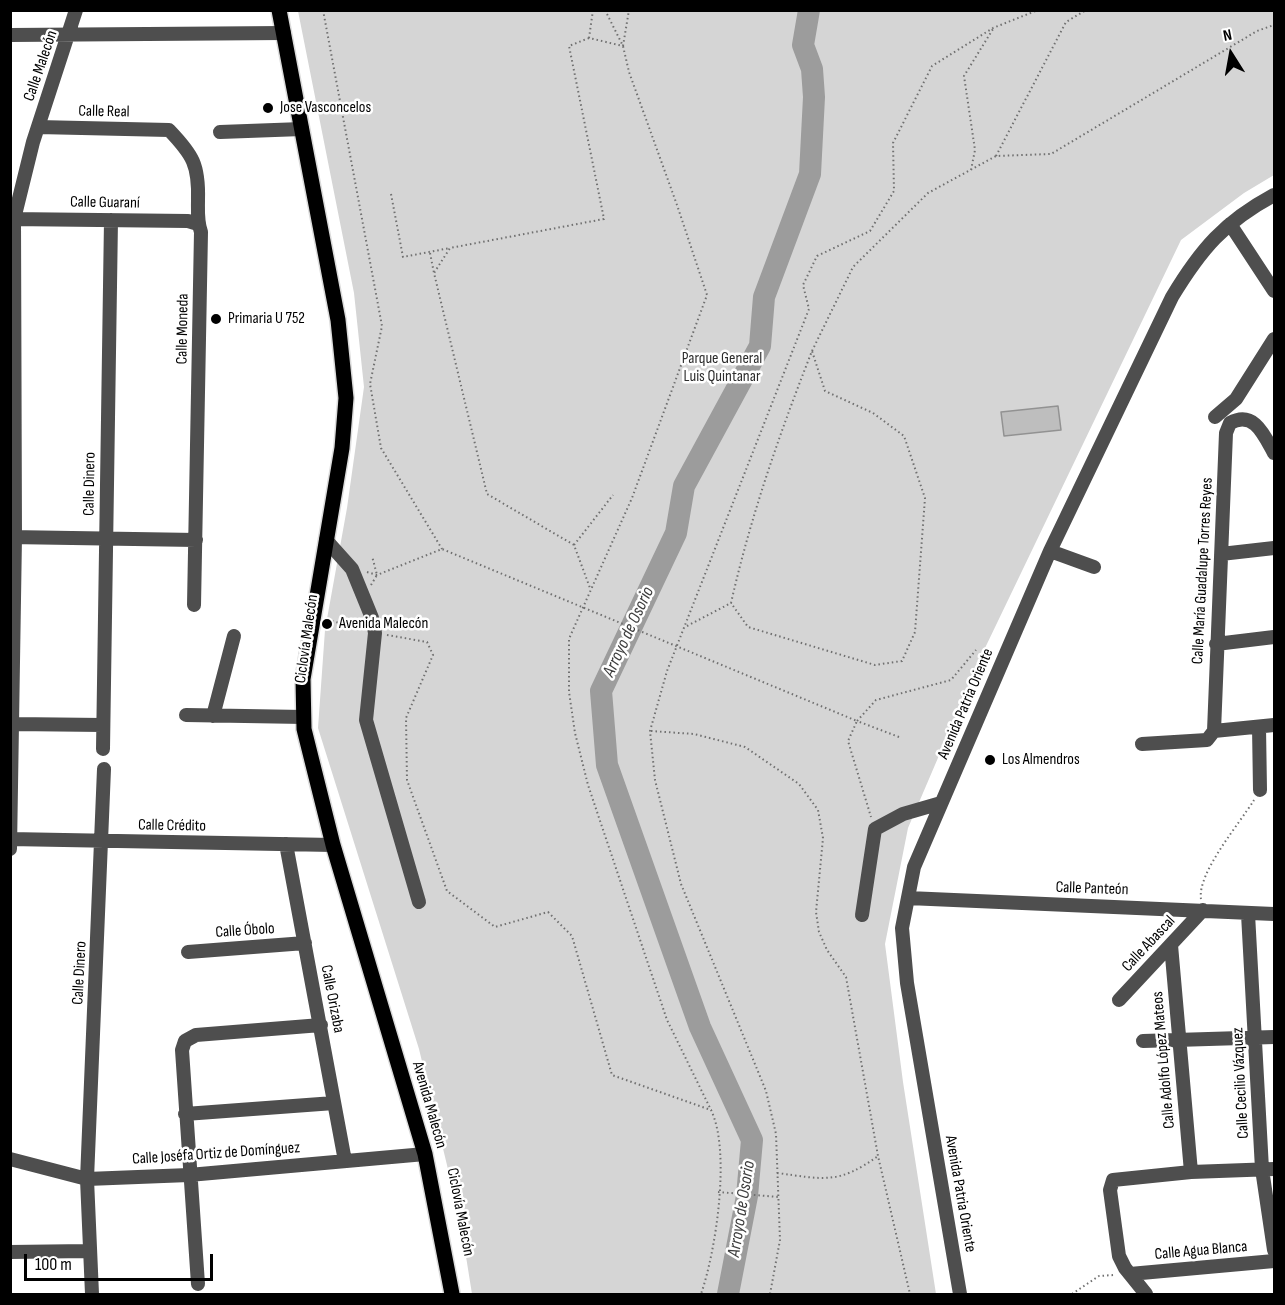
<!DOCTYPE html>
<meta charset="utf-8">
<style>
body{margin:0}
#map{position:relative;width:1285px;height:1305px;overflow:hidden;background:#fff;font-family:"Sofia Sans Condensed",sans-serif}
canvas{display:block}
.frame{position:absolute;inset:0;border:12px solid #000;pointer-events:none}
.north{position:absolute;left:1201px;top:24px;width:60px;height:60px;-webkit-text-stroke:4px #fff;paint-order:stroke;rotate:349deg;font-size:16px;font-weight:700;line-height:24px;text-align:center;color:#000}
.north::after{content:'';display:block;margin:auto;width:21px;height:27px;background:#000;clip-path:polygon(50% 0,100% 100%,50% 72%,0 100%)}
.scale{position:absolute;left:24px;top:1254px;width:189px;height:27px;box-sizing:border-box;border:3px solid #000;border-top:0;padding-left:8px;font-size:18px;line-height:21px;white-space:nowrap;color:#000;-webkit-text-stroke:4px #fff;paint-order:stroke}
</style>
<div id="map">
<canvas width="1285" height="1305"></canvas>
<div class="frame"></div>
<div class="north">N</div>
<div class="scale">100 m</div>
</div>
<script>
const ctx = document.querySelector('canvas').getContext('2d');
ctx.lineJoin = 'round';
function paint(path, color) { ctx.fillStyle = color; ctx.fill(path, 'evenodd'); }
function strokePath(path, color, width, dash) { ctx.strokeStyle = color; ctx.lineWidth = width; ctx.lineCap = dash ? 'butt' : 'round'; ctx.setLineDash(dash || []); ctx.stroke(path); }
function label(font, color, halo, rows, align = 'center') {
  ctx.font = font + ' "Sofia Sans Condensed",sans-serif'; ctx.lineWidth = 5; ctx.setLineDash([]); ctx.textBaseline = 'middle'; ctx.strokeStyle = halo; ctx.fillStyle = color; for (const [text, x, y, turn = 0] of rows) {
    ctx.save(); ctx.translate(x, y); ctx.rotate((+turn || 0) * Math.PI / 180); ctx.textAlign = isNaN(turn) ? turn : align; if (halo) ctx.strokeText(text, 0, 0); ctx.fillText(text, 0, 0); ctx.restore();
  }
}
const green = new Path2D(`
 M298 11H1274V175L1244 193 1181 240 985 648 908 828 885 944 903 1082 936 1294H472L460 1219 419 1049 318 728 325 630 347 508 364 387 354 293Z`);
const river = new Path2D(`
 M728 1294 747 1196 752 1140 700 1027 607 765 601 691 676 533 684 486 760 346 764 297 810 174 814 97 812 69 803 45 809 10`);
const building = new Path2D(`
 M1058 406 1061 430 1004 436 1001 412Z`);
const path = new Path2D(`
 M323 10 382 326 370 384 381 448 442 549
 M593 10 589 38 623 46
 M605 10 623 46 629 72 677 205 707 295 632 498 572 632 569 639V692L575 733 588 785 667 1020 711 1110
 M589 38 569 46 604 219 450 248 434 273 487 494 574 545 590 588
 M623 46 629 10
 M996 156 1066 22 1086 10
 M971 170 975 150 964 76 993 29
 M391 194 403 257 450 248
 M430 253 434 273
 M812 351 853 267 928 193 996 156 1051 154 1257 31 1274 25
 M574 545 613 495
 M367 572 377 575 442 549 857 721 848 741 871 817
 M371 585 377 575 372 556
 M332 621 361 629
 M687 626 731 603C751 515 779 435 812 351L825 391 873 413 904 436 925 498 915 632 902 661 875 665 748 627 731 603
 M387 635 427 642 433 655 406 718 407 780 447 891 495 927 548 912 572 936 612 1075 711 1110C731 1151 716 1251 701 1294
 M651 731 694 734 745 747 799 784 818 810 823 838 816 912 819 932 827 950 846 977 878 1156 910 1294
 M899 737 857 721 876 700 951 680 976 650
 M1201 899C1197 873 1240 823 1254 800
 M777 1173C823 1179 838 1185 878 1156
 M718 1192 778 1197
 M770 1294 780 1240 776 1134 766 1091 681 884 655 780 650 731 667 671 809 309 803 285 817 256 870 231 894 191 893 143 932 66 993 28 1038 10
 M1072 1294 1099 1276 1114 1275`);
const minor = new Path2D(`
 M10 35 284 33
 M38 127 169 130C193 155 199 165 198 200 198 211 197 221 201 232L194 605
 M220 132 302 129
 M10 219 188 221 198 224
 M1230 224 1274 291
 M1215 417 1236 399 1274 339
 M10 537 196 540
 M326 540 352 569 372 618 375 633 366 720 419 902
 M1050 551 1094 567
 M1221 554 1274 548
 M1216 644 1274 637
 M186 715 304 717
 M213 716 234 636
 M13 724 103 725
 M1259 727 1260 790
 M1214 731 1226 433 1230 423C1254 410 1264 435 1274 453
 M1142 744 1207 740 1214 731 1274 725
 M103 749 111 220
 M10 839 333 845
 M286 844 345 1161
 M10 849 15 537 14 219 33 142 76 10
 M908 898 1274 914
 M1248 914 1262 1169 1274 1250
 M862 915 875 829 903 814 941 803
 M1171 945 1191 1172
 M188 952 305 943
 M1119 1000 1203 910
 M1143 1041 1274 1037
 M185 1114 334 1103
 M10 1159 87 1179 189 1175 425 1154
 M10 1252 88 1251
 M1130 1274 1274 1261
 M198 1284 182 1050 185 1041 196 1035 321 1025
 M92 1294 87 1179 104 769
 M960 1294 907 983 902 928 914 867 1050 551 1172 297C1201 249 1224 222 1274 195
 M1146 1294 1125 1268 1119 1256 1110 1190 1113 1180 1191 1172 1274 1169`);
const major = new Path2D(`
 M279 10 338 320 346 398 342 448 303 679 304 729 333 845 425 1154 452 1294`);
const markers = [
 [268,108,6,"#000"],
 [216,319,6,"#000"],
 [327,624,6,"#000"],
 [990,760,6,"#000"]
];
const streetNames = [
 ["Calle Malecón",41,66,-71],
 ["Calle Real",104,112,1],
 ["Calle Guaraní",105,203,1],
 ["Calle Moneda",183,329,-89],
 ["Calle Dinero",90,484,-89],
 ["Calle María Guadalupe Torres Reyes",1203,571,-87],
 ["Ciclovía Malecón",307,639,-82],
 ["Avenida Patria Oriente",966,704,-67],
 ["Calle Crédito",172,826,1],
 ["Calle Panteón",1092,889,2],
 ["Calle Óbolo",245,931,-4],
 ["Calle Abascal",1149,944,-47],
 ["Calle Dinero",80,973,-87],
 ["Calle Orizaba",332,999,79],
 ["Calle Adolfo López Mateos",1164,1060,-95],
 ["Calle Cecilio Vázquez",1241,1083,-93],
 ["Avenida Malecón",429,1105,74],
 ["Calle Joséfa Ortiz de Domínguez",216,1154,-4],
 ["Avenida Patria Oriente",960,1194,80],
 ["Ciclovía Malecón",460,1212,79],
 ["Calle Agua Blanca",1201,1251,-5]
];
const poiNames = [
 ["Jose Vasconcelos",280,108],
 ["Primaria U 752",228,319],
 ["Avenida Malecón",339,624],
 ["Los Almendros",1002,760]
];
const parkNames = [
 ["Parque General",722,359],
 ["Luis Quintanar",722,377]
];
const waterNames = [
 ["Arroyo de Osorio",629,632,-65],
 ["Arroyo de Osorio",742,1209,-81]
];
paint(green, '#d5d5d5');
strokePath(river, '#9c9c9c', 22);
paint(building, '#bebebe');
strokePath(building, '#929292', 1.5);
strokePath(major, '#dbdbdb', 18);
strokePath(path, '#707070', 2, [1.5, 3]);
strokePath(minor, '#4e4e4e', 14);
strokePath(major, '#000', 15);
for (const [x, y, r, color] of markers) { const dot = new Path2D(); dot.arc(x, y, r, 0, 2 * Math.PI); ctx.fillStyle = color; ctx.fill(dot); strokePath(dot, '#fff', 2); }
label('16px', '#000', '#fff', streetNames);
label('16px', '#000', '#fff', poiNames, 'left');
label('16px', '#2c2c2c', '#fff', parkNames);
label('italic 18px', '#3d3d3d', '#fff', waterNames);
</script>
